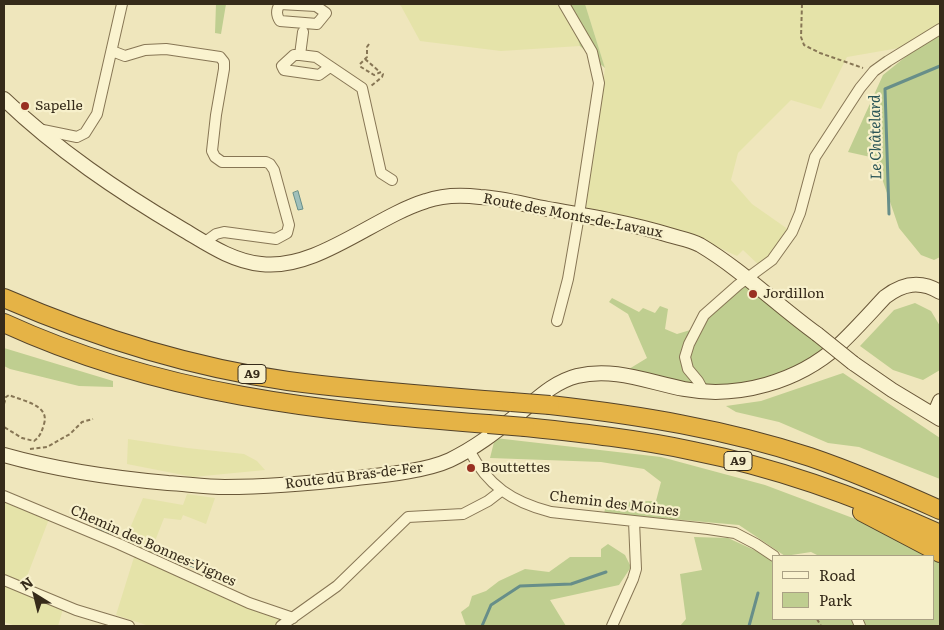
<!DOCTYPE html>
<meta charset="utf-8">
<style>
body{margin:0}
#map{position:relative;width:944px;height:630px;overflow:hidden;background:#efe6bc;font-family:Literata,serif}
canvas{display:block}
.frame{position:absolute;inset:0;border:5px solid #362b1a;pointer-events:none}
.legend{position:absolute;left:772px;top:555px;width:162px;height:65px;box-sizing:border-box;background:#f7f0cb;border:1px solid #aaa184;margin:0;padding:6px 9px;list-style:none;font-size:15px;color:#362b1a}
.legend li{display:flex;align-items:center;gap:10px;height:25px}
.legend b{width:25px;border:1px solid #aaa184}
.north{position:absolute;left:10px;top:570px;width:50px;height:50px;-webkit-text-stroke:4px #f7f0cb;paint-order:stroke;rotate:324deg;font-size:14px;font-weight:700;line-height:20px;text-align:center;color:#362b1a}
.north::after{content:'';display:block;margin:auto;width:18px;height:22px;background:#362b1a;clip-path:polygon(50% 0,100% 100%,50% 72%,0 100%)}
</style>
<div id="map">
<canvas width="944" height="630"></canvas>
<div class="frame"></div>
<ul class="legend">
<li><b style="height:6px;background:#faf3cf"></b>Road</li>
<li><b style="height:14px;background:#bfce90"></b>Park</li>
</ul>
<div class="north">N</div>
</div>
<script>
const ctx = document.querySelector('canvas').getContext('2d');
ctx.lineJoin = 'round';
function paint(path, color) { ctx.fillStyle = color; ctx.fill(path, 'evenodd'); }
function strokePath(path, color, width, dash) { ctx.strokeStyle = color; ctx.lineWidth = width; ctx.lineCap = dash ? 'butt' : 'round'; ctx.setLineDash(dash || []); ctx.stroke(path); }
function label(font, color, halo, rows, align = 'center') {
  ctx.font = font + ' Literata,serif'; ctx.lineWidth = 4.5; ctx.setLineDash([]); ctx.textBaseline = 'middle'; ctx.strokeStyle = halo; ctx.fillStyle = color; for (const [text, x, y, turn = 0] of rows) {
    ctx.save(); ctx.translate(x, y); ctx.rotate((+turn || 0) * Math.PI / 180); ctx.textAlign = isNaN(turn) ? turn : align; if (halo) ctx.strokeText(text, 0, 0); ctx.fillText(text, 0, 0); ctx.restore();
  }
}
const farmland = new Path2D(`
 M398 4H565L568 8 580 46 501 51 420 41 401 6Z
 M585 4H940V29L922 44 847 57 821 109 791 100 738 153 731 180 752 204 792 232 762 268 743 250 737 256 683 231 584 207 605 68Z
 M128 439 187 448 244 454 257 461 265 470 193 477 127 464Z
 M187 494 215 498 206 524 183 515 181 520 164 518 150 554 124 542 143 498 183 505Z
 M4 500 49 519 21 592 63 609 58 626H16L4 622Z
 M135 554 284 619 275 626H149L116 615Z`);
const green = new Path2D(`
 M216 4H226L221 34 215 33Z
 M565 4H585L605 68 580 46 568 8Z
 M940 29V257L934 260 921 255 899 228 875 158 848 152 883 75Z
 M746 279 829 344C817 356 801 364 787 371 731 395 685 383 629 369L647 358 628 314 609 302 612 298 639 312 643 308 655 313 660 306 668 309 665 329 677 334 697 328Z
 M915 303 931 311 940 326V370L923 380 893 370 860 346 894 310Z
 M4 348 113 381V387L79 386 10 369 4 366Z
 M843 373 940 438V479L859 447 828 443 779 422 736 412 726 406 761 401Z
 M495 438 661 457 765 485 874 526 930 556H819L811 552 785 556 739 525 604 513 607 502 656 501 661 482 644 469 601 462 490 458Z
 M694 537 728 538 765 555 773 562V619H933V558L940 562V626H680L686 619 680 574 702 570Z
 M608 544 625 555 631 567 619 585 550 600 566 626H466L461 612 469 606 472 596 486 591 499 581 525 569 549 572 570 557H601V549Z`);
const water = new Path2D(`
 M298 191 303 209 298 210 293 193Z
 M99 523 114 529 112 535 97 529Z
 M183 556 197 562 195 568 181 562Z`);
const stream = new Path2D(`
 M889 214 885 89 940 66
 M482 626 491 605 520 586 571 584 606 572
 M749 626 758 593`);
const path = new Path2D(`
 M802 4 801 37 804 45 820 53 863 68
 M369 44 367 47V57L360 64 361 67 374 75 381 72 383 74 382 77 371 86
 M365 59 380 72
 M4 404 6 397 9 395C23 401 50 405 44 424 42 431 40 437 34 441L22 438 4 427
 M30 449 47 447 70 434 82 422 93 419
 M817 619 821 626`);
const street = new Path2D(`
 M280 4 316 6 326 13 317 24 280 21C276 15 276 10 280 4Z
 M303 32 300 55 316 57 362 88 381 173 392 180
 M112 51 125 56 145 50 166 49 220 57 224 62V69L216 115 212 151 215 157 222 162H266L270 164 274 170 289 225 287 233 276 239 224 232 216 234 205 242
 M300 55H294L282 66 284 70 319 75 330 67
 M38 129 77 137 85 133 97 114 122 4
 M557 321 568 279 578 221 599 83 592 52 564 4
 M704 392 698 381 688 369 685 357 689 344 704 315 738 285 772 260 792 232 800 213 815 157 860 88 874 71 888 61 940 29
 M469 450C488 486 512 502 551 512L708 529 735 533 756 544 774 556
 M4 496 119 544 249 603 293 618
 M4 580 76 610 129 626
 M857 619 860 626
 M281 626 337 586 408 517 463 514 488 501 501 491
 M612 626 633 579 636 569 634 521`);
const secondary = new Path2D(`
 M4 99C57 150 118 191 182 229 206 243 231 261 261 264 316 271 374 217 426 201 443 195 463 195 480 197 503 198 526 205 548 209 588 216 630 223 669 235 679 238 691 240 700 245 742 270 778 306 817 334
 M853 363 892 390 940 419
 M937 417V408L940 401
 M4 455C57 470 112 478 168 483 186 484 206 487 225 487 269 487 313 483 357 478 385 475 426 471 450 460 477 447 498 430 521 412 538 398 554 382 577 376 614 367 648 382 684 389 738 399 798 382 839 345 855 330 870 313 885 297 903 283 920 280 940 292`);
const highway = new Path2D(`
 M4 298C94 337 190 367 288 381 362 391 437 396 511 402
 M4 323C161 395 318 411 488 424
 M550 405C638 415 725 429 810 457 854 472 898 491 940 510
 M525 427C581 433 638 439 693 451 779 468 861 498 940 534
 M862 512 940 553`);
const secondaryBridge = new Path2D(`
 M817 334 853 363`);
const highwayBridge = new Path2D(`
 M511 402 550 405
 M488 424 525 427`);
const markers = [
 [25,106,5,"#993022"],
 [753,294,5,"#993022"],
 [471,468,5,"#993022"]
];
const shields = [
 [252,374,28],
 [738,461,28]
];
const shieldNames = [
 ["A9",252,374],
 ["A9",738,461]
];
const poiNames = [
 ["Sapelle",35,106],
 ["Jordillon",763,294],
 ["Bouttettes",481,468]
];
const streetNames = [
 ["Route des Monts-de-Lavaux",573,216,11],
 ["Route du Bras-de-Fer",354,476,-7],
 ["Chemin des Moines",614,504,7],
 ["Chemin des Bonnes-Vignes",153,546,24]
];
const waterNames = [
 ["Le Châtelard",876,137,-91]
];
paint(farmland, '#e5e3a9');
paint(green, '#bfce90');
paint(water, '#a0c0bb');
strokePath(water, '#678e89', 1);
strokePath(stream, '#678e89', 3);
strokePath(street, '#877655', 12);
strokePath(secondary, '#695738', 16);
strokePath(highway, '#54432a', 20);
strokePath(path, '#877655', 2, [4, 2.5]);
strokePath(street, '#faf3cf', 10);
strokePath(secondary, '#faf3cf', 14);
strokePath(highway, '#e5b346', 18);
strokePath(secondaryBridge, '#695738', 16, []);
strokePath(highwayBridge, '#54432a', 20, []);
strokePath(secondaryBridge, '#faf3cf', 14);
strokePath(highwayBridge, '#e5b346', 18);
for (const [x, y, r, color] of markers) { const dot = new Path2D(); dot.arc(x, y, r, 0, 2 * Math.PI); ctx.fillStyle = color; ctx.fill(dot); strokePath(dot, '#f7f0cb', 2); }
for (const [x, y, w] of shields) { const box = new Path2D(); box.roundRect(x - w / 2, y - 9.5, w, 19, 4); ctx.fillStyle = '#f7f0cb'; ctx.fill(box); strokePath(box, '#362b1a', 1); }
label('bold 12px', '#362b1a', null, shieldNames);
label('14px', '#362b1a', '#f7f0cb', poiNames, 'left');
label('14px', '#362b1a', '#f7f0cb', streetNames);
label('italic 15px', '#295456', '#f7f0cb', waterNames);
</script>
